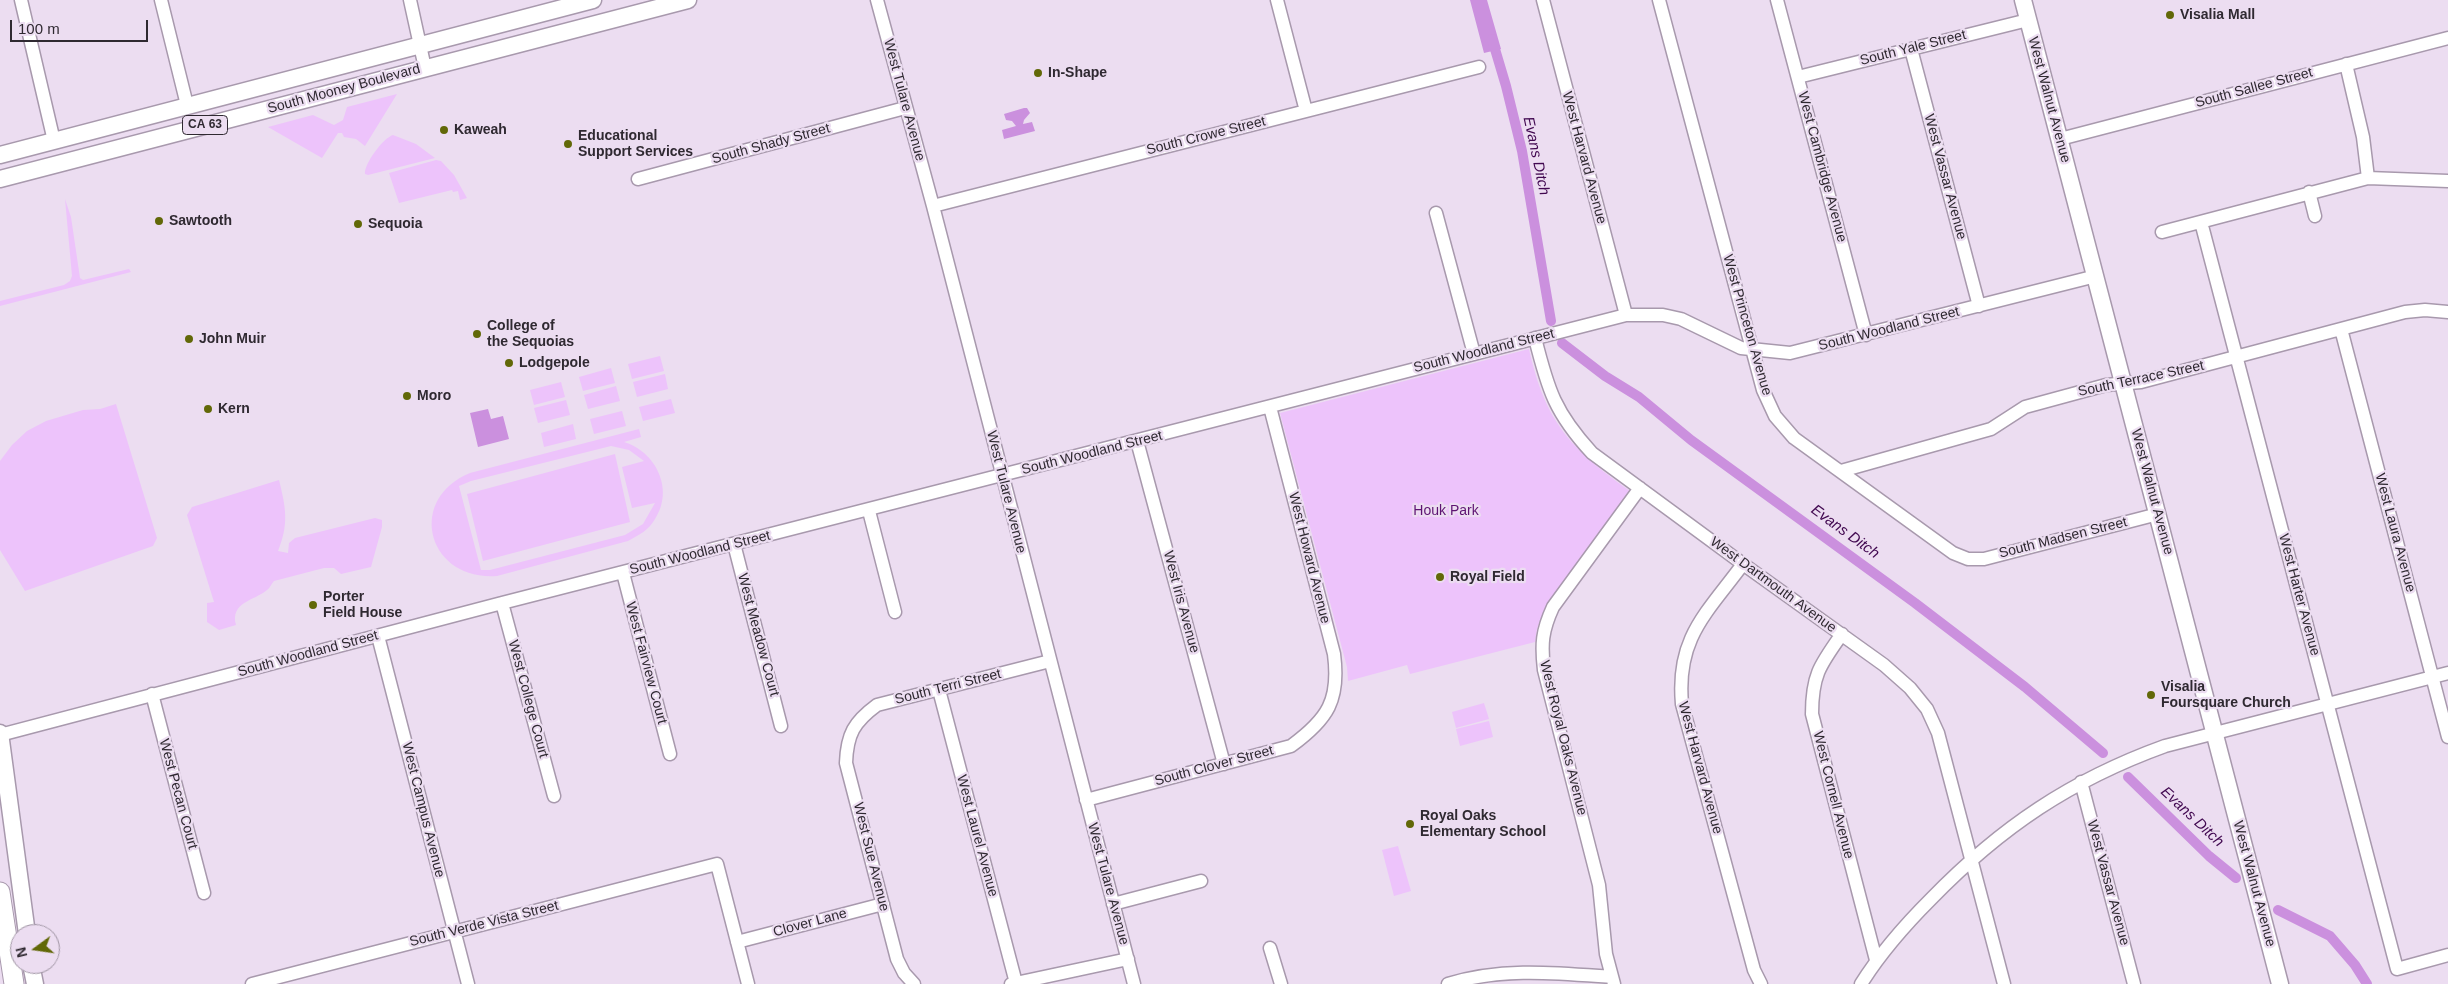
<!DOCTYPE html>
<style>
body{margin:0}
#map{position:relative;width:2448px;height:984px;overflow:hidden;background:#ecddf1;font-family:Helvetica,sans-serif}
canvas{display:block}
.north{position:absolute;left:10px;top:924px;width:50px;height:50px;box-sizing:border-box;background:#ecddf1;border:1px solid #a095a4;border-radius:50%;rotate:256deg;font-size:14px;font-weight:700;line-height:20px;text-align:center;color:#2f2931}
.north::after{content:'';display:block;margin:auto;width:18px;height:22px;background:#626808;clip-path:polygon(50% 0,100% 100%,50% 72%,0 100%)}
.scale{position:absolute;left:10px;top:20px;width:138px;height:22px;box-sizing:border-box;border:2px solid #2f2931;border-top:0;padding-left:6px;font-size:15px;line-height:18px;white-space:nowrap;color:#2f2931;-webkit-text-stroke:4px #ecddf1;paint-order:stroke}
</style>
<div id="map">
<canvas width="2448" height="984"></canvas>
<div class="north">N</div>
<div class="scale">100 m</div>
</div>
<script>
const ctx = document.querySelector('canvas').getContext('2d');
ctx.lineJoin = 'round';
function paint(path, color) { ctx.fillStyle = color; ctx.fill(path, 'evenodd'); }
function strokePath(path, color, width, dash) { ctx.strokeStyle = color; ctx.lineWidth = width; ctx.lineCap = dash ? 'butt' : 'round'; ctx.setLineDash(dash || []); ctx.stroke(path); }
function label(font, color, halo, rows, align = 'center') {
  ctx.font = font + ' Helvetica,sans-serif'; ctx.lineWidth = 4.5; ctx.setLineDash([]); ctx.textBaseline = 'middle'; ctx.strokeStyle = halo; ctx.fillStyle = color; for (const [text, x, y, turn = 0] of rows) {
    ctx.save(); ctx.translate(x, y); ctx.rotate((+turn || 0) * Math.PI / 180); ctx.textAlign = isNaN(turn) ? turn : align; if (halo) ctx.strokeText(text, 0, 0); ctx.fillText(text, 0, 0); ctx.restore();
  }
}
const green = new Path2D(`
 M397 94 365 146 356 139 344 137 342 133H338L322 158 268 127 313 115 334 125 343 120 347 107Z
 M393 135 416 144 435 158 368 175 365 174C364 164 383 138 393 135Z
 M436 160 441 161 454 175 467 198 460 200 458 191 453 192 452 190 399 203 389 173Z
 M65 199 71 217 80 278 83 280 129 269 131 272 0 306V301L64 285 70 281 72 276Z
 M1529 349C1545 422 1571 449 1630 491L1547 604 1537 629 1535 642 1410 674 1407 665 1348 681 1347 667 1280 413Z
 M660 356 664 371 632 379 628 364Z
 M611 368 615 383 583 391 579 377Z
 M665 374 668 389 637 397 633 382Z
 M561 382 565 397 534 405 530 390Z
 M616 386 620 401 588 409 584 395Z
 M671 399 675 413 643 421 639 407Z
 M566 400 570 415 538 423 534 408Z
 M116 404 157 538 153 546 25 591 0 550V461L12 445 27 431 46 421 83 410 100 409Z
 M622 411 626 426 594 434 590 419Z
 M573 424 576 439 544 447 541 433Z
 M639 429 641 437 624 442C655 451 675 489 655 519 649 530 639 535 628 541L497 576C427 581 406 499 470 473ZM611 446 629 450 644 461 622 467 632 508 655 503 643 524 625 535 490 570H481L459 486 471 481Z
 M615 454 630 522 483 561 467 494Z
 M279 480C286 508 289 524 278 551L288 553 289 543 295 538 375 518 382 520V527L371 567 341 574 334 568H324L274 581C271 584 270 588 267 590 254 601 230 602 236 625L219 630 207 622V603L214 602 187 515 192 507Z
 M1484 703 1489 719 1456 728 1452 712Z
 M1489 721 1493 737 1460 746 1456 729Z
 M1398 846 1411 891 1394 896 1382 850Z`);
const water = new Path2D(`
 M1470 0H1487L1501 49 1484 53Z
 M1024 108H1027L1030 113 1024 120 1023 124 1032 122 1035 131 1004 139 1002 130 1016 126 1012 121 1006 120 1004 114Z
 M488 409 491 419 503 416 509 439 478 447 470 413Z`);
const canal = new Path2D(`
 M1492 39 1506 86 1522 151 1551 321
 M1562 343 1605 376 1639 397 1691 440 1915 603 2025 687 2103 753
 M2128 777 2209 856 2236 878
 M2278 910 2330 936 2355 965 2367 984`);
const minor = new Path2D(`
 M21 0 54 141
 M161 0 187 105
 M410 0 425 68
 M877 0 933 206 1134 984
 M1277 0 1306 111
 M1543 0 1626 315
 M1659 0 1763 390 1775 416 1794 438 1953 553 1968 559H1984L2158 514
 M1777 0 1866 335
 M1911 49 1979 306
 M2346 64 2363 137 2368 178
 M1798 77 2028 20
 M2060 139 2448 38
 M638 179 905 108
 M2309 192 2315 216
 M933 206 1479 67
 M1436 213 1474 354
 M2201 222 2397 969 2448 955
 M2162 232 2368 178 2448 181
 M2341 329 2448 737
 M1535 338C1548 390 1555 413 1592 453L1743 564 1884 665 1910 688 1927 709 1938 733 2004 984
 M1137 441 1224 764
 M1841 471 1991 429 2025 407 2106 385 2141 382 2405 312 2425 310 2448 312
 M869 511 895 612
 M734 544 781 726
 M1743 564C1706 614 1676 638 1682 704L1754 970 1761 984
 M623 573 670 754
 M502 603 554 796
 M1842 634C1820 665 1812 675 1812 714L1876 960
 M378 636 468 984
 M939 690 1016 983
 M152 694 204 893
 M0 735 502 603 1626 315H1663L1681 319 1741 348 1790 353 2096 276
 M2081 782 2134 984
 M1086 800 1291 746C1328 719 1340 700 1334 654L1270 407
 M1113 904 1201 881
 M737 942 883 904
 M1270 948 1281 984
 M252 984 717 864 748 984
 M914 984 904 973 897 959 846 763C847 734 854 722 877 705L1050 661
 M1011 984 1128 959
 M1448 984C1502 967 1557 973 1612 977
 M1614 984 1606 954 1599 885 1544 670C1541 644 1542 631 1553 607L1640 488
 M1861 984C1881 952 1905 925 1931 899 2001 827 2071 780 2165 746L2448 673`);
const major = new Path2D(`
 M2023 0 2280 984
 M0 155 593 0
 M0 179 688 0
 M0 733 27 934
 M31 964 35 984`);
const highway = new Path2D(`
 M0 892 14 984`);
const markers = [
 [2170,15,5,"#626808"],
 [1038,73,5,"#626808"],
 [444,130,5,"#626808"],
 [568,144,5,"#626808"],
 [159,221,5,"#626808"],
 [358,224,5,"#626808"],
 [477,334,5,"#626808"],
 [189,339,5,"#626808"],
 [509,363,5,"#626808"],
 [407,396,5,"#626808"],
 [208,409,5,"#626808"],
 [1440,577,5,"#626808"],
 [313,605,5,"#626808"],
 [2151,695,5,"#626808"],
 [1410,824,5,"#626808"]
];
const shields = [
 [205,125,45]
];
const shieldNames = [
 ["CA 63",205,125]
];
const poiNames = [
 ["Visalia Mall",2180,15],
 ["In-Shape",1048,73],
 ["Kaweah",454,130],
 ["Educational",578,136],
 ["Support Services",578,152],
 ["Sawtooth",169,221],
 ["Sequoia",368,224],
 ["College of",487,326],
 ["the Sequoias",487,342],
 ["John Muir",199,339],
 ["Lodgepole",519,363],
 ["Moro",417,396],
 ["Kern",218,409],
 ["Royal Field",1450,577],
 ["Porter",323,597],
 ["Field House",323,613],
 ["Visalia",2161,687],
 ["Foursquare Church",2161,703],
 ["Royal Oaks",1420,816],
 ["Elementary School",1420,832]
];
const streetNames = [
 ["South Yale Street",1913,48,-14],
 ["South Sallee Street",2254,88,-15],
 ["South Mooney Boulevard",344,89,-15],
 ["West Tulare Avenue",904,100,75],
 ["West Walnut Avenue",2049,100,75],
 ["South Crowe Street",1206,136,-14],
 ["South Shady Street",771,144,-15],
 ["West Harvard Avenue",1584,158,75],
 ["West Cambridge Avenue",1822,167,75],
 ["West Vassar Avenue",1945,177,75],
 ["West Princeton Avenue",1747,325,74],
 ["South Woodland Street",1889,329,-14],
 ["South Woodland Street",1484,351,-14],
 ["South Terrace Street",2141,379,-12],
 ["South Woodland Street",1092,453,-14],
 ["West Tulare Avenue",1006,492,76],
 ["West Walnut Avenue",2152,492,75],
 ["West Laura Avenue",2395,533,75],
 ["South Madsen Street",2063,538,-14],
 ["South Woodland Street",700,553,-14],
 ["West Howard Avenue",1309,558,76],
 ["West Dartmouth Avenue",1773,585,36],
 ["West Harter Avenue",2299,595,75],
 ["West Iris Avenue",1181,602,75],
 ["West Meadow Court",758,635,75],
 ["South Woodland Street",308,654,-15],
 ["West Fairview Court",646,663,75],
 ["South Terri Street",948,687,-14],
 ["West College Court",528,699,75],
 ["West Royal Oaks Avenue",1563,738,76],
 ["South Clover Street",1214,766,-15],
 ["West Harvard Avenue",1700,768,75],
 ["West Pecan Court",178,794,75],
 ["West Cornell Avenue",1833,795,76],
 ["West Campus Avenue",423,810,76],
 ["West Laurel Avenue",977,836,75],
 ["West Sue Avenue",871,857,76],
 ["West Vassar Avenue",2108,883,75],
 ["West Tulare Avenue",1108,884,75],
 ["West Walnut Avenue",2254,884,75],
 ["Clover Lane",810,923,-15],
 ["South Verde Vista Street",484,924,-14]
];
const parkNames = [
 ["Houk Park",1446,511]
];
const waterNames = [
 ["Evans Ditch",1536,156,78],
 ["Evans Ditch",1845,532,36],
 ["Evans Ditch",2192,817,43]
];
paint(green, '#edc3fb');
paint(water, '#cb90de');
strokePath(canal, '#cb90de', 10);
strokePath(minor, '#a899ad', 15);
strokePath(major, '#a899ad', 19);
strokePath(highway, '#a899ad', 21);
strokePath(minor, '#fff', 12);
strokePath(major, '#fff', 16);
strokePath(highway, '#fff', 19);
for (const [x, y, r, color] of markers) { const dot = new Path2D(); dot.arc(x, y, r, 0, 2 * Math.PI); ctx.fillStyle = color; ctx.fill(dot); strokePath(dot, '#ecddf1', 2); }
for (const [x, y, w] of shields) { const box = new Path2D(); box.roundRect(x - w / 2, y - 9.5, w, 19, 4); ctx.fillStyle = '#ecddf1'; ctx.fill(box); strokePath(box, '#2f2931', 1); }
label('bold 12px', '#2f2931', null, shieldNames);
label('bold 14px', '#2f2931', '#ecddf1', poiNames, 'left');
label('14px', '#2f2931', '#ecddf1', streetNames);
label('14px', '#5e1472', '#ecddf1', parkNames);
label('italic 15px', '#410850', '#ecddf1', waterNames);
</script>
